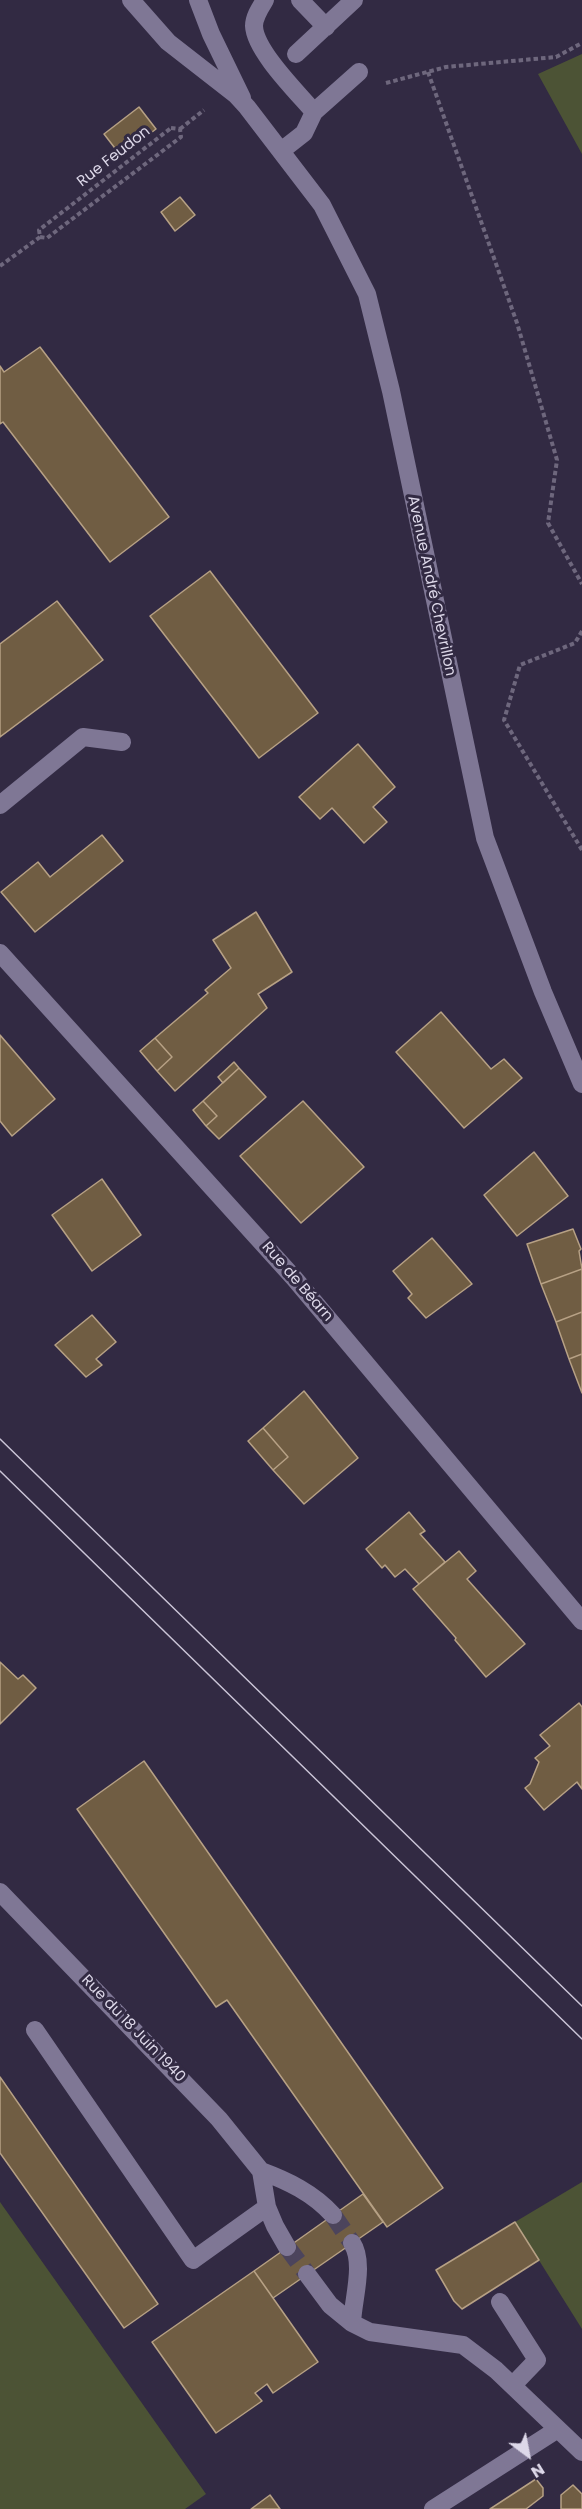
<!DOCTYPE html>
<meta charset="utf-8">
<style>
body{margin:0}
#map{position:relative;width:582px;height:2509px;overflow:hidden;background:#322a43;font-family:Poppins,sans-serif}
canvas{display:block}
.north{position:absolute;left:498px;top:2425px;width:60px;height:60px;-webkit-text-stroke:4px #322a43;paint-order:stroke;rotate:148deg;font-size:16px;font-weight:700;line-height:24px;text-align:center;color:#ddd8e9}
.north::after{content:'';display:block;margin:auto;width:21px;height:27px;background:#ddd8e9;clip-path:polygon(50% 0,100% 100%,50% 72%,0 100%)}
</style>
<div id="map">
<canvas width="582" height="2509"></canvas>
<div class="north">N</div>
</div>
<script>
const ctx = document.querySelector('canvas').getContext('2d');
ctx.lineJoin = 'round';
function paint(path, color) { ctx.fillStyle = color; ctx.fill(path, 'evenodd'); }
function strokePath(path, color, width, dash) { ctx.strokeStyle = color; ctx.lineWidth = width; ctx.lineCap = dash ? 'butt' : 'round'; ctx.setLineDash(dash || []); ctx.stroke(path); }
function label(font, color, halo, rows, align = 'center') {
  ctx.font = font + ' Poppins,sans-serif'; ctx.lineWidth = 6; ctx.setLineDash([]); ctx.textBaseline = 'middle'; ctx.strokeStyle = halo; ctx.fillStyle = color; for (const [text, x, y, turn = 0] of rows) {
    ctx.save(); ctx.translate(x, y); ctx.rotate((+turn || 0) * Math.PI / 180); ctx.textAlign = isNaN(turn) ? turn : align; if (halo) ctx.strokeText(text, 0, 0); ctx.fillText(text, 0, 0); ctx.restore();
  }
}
const green = new Path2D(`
 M582 54V154L538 74Z
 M582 2182V2329L515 2222Z
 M0 2202 206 2494 185 2509H0Z`);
const building = new Path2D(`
 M139 107 156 129 121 156 104 134Z
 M180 197 195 215 175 231 161 212Z
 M40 347 169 517 110 562 3 422 0 424V366L4 372Z
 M210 571 318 713 259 758 150 616Z
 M57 601 103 660 0 737V644Z
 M358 744 395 787 373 807 387 822 364 843 332 808 320 819 299 797Z
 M102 835 123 861 35 932 1 892 38 862 50 877Z
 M256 912 292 972 258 994 267 1008 175 1091 157 1071 172 1057 155 1038 208 993 205 990 231 968 213 940Z
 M441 1012 491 1069 504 1059 522 1078 464 1128 396 1052Z
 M0 1035 55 1099 12 1136 0 1121Z
 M155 1038 172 1057 157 1071 140 1051Z
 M234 1062 239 1068 223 1083 218 1077Z
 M239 1068 266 1097 219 1139 206 1126 217 1116 203 1101Z
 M203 1101 217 1116 206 1126 193 1110Z
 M303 1101 364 1167 301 1223 240 1156Z
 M534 1152 568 1196 517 1236 484 1195Z
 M102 1179 141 1235 92 1271 52 1215Z
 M573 1229 581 1249 579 1251 582 1269 541 1284 527 1244Z
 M432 1238 472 1284 426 1318 408 1298 412 1294 393 1271Z
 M582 1269V1312L556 1322 541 1284Z
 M582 1312V1354L569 1359 556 1322Z
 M92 1315 116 1342 96 1359 102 1365 86 1377 55 1345Z
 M582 1354V1393L569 1359Z
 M304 1391 358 1458 304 1504 273 1470 288 1457 263 1428Z
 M263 1428 288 1457 273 1470 248 1441Z
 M409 1512 425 1531 420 1534 445 1562 419 1584 405 1569 395 1577 385 1565 382 1568 366 1549Z
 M459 1551 476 1571 467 1579 525 1644 486 1677 455 1640 456 1638 413 1589Z
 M0 1662 18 1679 23 1675 36 1688 0 1724Z
 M579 1703 582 1707V1789L577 1782 544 1810 525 1788 530 1784 539 1762 535 1758 550 1746 540 1735Z
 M144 1761 443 2188 387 2227 227 2000 216 2007 77 1809Z
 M0 2077 158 2304 124 2328 0 2153Z
 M363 2194 383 2222 273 2298 254 2271Z
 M515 2222 539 2260 462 2309 454 2301 436 2270Z
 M254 2271 318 2362 273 2393 267 2384 255 2393 262 2401 216 2433 152 2342Z
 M536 2479 543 2488V2496L526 2509H490Z
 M573 2485 582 2494V2509H561V2495Z
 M270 2495 280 2509H251Z`);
const minorTunnel = new Path2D(`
 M333 2215 352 2243
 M287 2247 307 2274`);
const path = new Path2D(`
 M428 72 517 323 557 460 548 523 582 584
 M386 83 446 67 556 57 582 43
 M171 128 180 129 181 137 47 238 40 237 39 230Z
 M180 129 204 110
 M0 266 40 237
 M582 631 575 643 520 665 504 720 582 850`);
const minor = new Path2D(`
 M131 0 168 42 236 95 247 107 322 205 367 294 391 391 485 838 543 992 582 1084
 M198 0 211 34 242 98
 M265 0C260 8 254 17 254 26 255 51 298 93 314 112L359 72
 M300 0 326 27
 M296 54 354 0
 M281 151 304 133 314 112
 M0 805 83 737 122 742
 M0 953 294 1278 582 1621
 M0 1892 219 2119 261 2171 267 2207 275 2226 287 2247
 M35 2030 193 2260 267 2207
 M261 2171C288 2181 313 2193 333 2215
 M307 2274 330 2305 352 2323 370 2332 463 2345 496 2370 582 2452
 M500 2302 537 2360 513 2385
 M352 2323C353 2299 365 2263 352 2243
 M433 2509 558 2429`);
const tram = new Path2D(`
 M0 1439 582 2006
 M0 1471 582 2039`);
const streetNames = [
 ["Rue Feudon",114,157,-38],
 ["Avenue André Chevrillon",431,586,78],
 ["Rue de Béarn",297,1282,49],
 ["Rue du 18 Juin 1940",133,2029,46]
];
paint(green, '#4c5335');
paint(building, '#705d43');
strokePath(building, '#b7a185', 1.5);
strokePath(minorTunnel, '#4c445c', 18, [18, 9]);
strokePath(path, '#6e677d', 4, [4.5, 3]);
strokePath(minor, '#7f7795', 18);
strokePath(tram, '#cbc5d7', 1.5);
label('15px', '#ddd8e9', '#322a43', streetNames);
</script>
